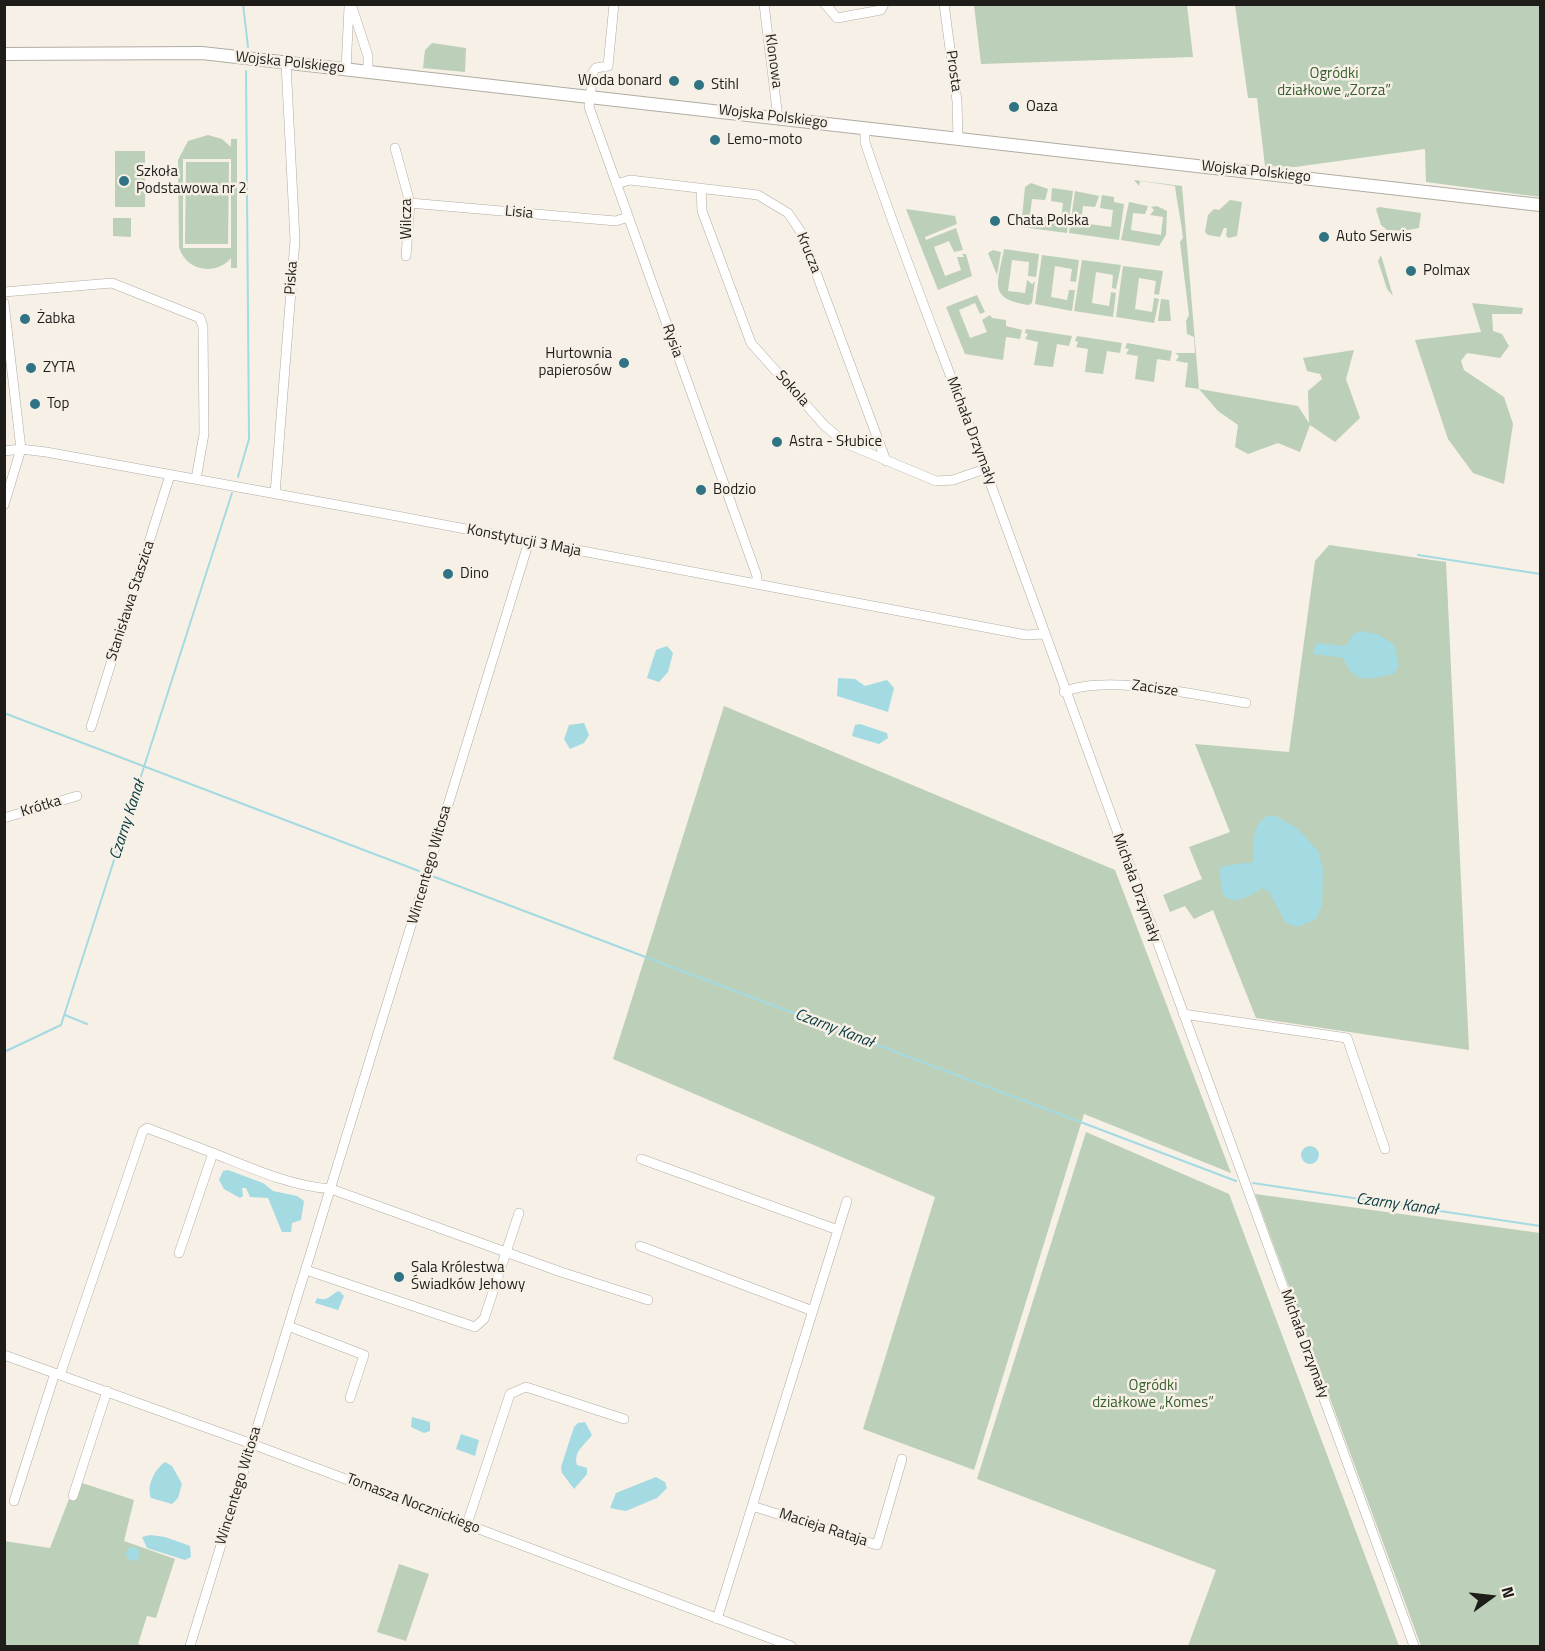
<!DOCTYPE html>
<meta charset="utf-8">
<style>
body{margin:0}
#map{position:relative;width:1545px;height:1651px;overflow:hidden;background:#f6f0e6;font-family:"Titillium Web",sans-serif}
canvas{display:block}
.frame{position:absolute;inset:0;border:6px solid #1f1d1a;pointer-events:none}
.north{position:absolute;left:1461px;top:1567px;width:60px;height:60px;-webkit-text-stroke:4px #f6f0e6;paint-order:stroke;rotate:75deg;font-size:16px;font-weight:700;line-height:24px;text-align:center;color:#1f1d1a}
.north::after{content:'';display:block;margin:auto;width:21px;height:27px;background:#1f1d1a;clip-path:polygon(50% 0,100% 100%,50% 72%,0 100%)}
</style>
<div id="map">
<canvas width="1545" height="1651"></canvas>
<div class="frame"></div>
<div class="north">N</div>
</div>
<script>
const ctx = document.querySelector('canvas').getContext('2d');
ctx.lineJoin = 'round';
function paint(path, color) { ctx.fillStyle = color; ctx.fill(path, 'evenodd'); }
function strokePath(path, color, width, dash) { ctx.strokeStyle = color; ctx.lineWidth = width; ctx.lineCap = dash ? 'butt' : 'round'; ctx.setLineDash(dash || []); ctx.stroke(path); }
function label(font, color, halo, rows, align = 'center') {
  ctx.font = font + ' "Titillium Web",sans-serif'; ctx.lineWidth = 5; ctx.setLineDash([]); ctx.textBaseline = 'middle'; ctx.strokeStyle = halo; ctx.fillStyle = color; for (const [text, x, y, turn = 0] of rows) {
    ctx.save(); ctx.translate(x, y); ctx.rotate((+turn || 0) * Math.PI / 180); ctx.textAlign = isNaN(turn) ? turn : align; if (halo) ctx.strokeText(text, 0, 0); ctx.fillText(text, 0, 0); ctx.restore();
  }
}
const green = new Path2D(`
 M974 5H1187L1193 57 981 64Z
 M1235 5H1540V197L1426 182 1425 149 1295 167 1265 166 1257 98H1248Z
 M432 43 466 48 465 72 423 68 425 50Z
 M208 135 222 139 231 147V139H237V268H231V258C215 277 185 270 179 247L178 160 188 141ZM183 159H231V248H183Z
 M115 151H145V207H115Z
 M186 162H229L228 244H185Z
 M1134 180 1182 186 1199 389 1298 406 1309 423 1308 391 1322 379 1320 374 1307 371 1303 358 1354 350 1346 379 1360 418 1335 442 1310 425 1300 452 1278 443 1248 454 1235 447 1238 425 1218 411 1199 389 1185 387 1188 363 1176 361 1179 356 1175 353H1195L1194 337 1187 334 1186 321 1189 315 1180 242 1183 238C1181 219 1177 203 1175 186L1140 181 1139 186Z
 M1031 183 1048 189 1045 200 1032 199 1030 215 1061 219 1063 203 1051 201 1052 188 1073 191 1067 233 1021 227 1025 187Z
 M1075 191 1099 196 1095 207 1083 206 1081 223 1111 227 1113 210 1100 208 1102 195 1114 197V202L1124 204 1119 240 1069 233Z
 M1230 200 1242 202 1237 236 1228 238 1226 235 1227 228H1224L1220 237 1208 235 1205 232 1208 215 1214 209 1219 210Z
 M1129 202 1148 206 1145 214 1133 213 1131 230 1161 235 1163 217 1150 215 1154 210 1151 207 1157 206 1167 211 1166 235 1159 246 1121 240Z
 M1379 207 1421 213 1419 228 1402 231 1387 230 1381 225 1376 209Z
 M906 209 955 216 957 224 925 237 926 240 956 228 963 250 954 252 949 241 934 247 945 276 961 270 957 257H964L962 254H966L972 276 938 290Z
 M113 218H131V237L113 236Z
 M1004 249 1039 254 1036 277 1028 276 1029 262 1012 260 1008 291 1025 293 1027 280 1032 284 1035 281 1032 303 1029 305C987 299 998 283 1004 249Z
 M993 250 1001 252 997 275 988 253Z
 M1042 255 1079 260 1076 282 1070 281 1072 269 1055 266 1051 297 1067 300 1069 290H1075L1072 311 1035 304Z
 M1381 255 1393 296 1387 289 1378 261Z
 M1082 260 1121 265 1116 289 1112 288 1113 275 1096 272 1092 303 1109 306 1111 292 1116 293 1113 317 1074 311Z
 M1123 266 1163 271 1159 295 1154 294 1156 281 1139 278 1135 309 1152 312 1154 298 1159 299 1154 323 1116 317Z
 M977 295 985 312 980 314 975 303 959 310 970 338 987 332 982 320 990 315 992 318 1006 320V326L1022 330 1020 339 1006 337 1003 360 965 354 946 307Z
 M1161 299 1169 300 1171 321H1158Z
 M1472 303 1523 308 1522 314H1492L1493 331 1502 334 1509 346 1500 358 1467 353 1461 361 1464 370 1504 397 1513 424 1504 484 1473 473 1448 439 1415 340 1481 332Z
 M1026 329 1072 336 1069 346 1057 344 1053 367 1034 365 1038 342 1025 339 1028 334 1025 333Z
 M1077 336 1122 343 1120 353 1107 351 1103 374 1085 372 1088 349 1076 347 1078 342 1075 341Z
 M1127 343 1172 351 1170 361 1157 359 1154 382 1135 379 1138 356 1126 354 1129 349 1125 348Z
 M1329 545 1446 562 1469 1050 1256 1018 1213 910 1194 919 1185 906 1170 912 1163 895 1202 879 1189 847 1230 832 1195 744 1289 752 1315 561Z
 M724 706 1115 870 1231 1173 1084 1114 974 1470 863 1429 935 1197 613 1059Z
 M1086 1132 1229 1194 1399 1646H1188L1216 1570 977 1479Z
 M1255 1194 1540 1233V1646H1421Z
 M76 1481 134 1500 124 1541 175 1559 156 1618 147 1616 138 1644 145 1646H5L4 1541 50 1548Z
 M399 1564 429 1574 406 1641 377 1632Z`);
const water = new Path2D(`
 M1362 631 1379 635 1394 644 1399 665 1394 674C1369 679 1354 685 1343 658L1314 654 1313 651 1316 643 1346 646 1353 634Z
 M667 646 673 653 668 672 659 682 647 678 656 650Z
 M838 678 855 679 865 686 887 680 894 688 888 712 837 696Z
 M584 723 589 735 584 743 570 749 564 739 569 725Z
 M860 724 887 733 888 738 879 744 852 736 855 725Z
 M1267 816H1276L1297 828 1319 852 1323 871 1322 907 1315 920 1297 927 1285 922 1269 892 1263 888C1250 895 1237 906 1223 896L1219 870 1223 866 1253 862C1253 844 1251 827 1267 816Z
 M1301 1155a9 9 0 1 1 18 0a9 9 0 1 1-18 0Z
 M228 1170 263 1183 273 1191 297 1196 304 1201 301 1220 292 1223 291 1232H282L268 1198 250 1197 246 1188H242L243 1196 240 1198 224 1189 219 1180 223 1171Z
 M339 1291 344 1296 338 1310 315 1303 317 1298C329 1302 329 1295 339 1291Z
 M412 1417 430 1422V1431L424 1433 411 1427Z
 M585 1422 592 1435C585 1445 573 1451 577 1465L587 1468V1474L574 1489 562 1473 561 1467 574 1427 578 1423Z
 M461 1434 479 1440 475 1456 456 1449Z
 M165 1462 172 1466 182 1484 178 1498 172 1504 151 1498C146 1486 155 1469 165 1462Z
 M656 1477 665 1482 667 1488 657 1498 626 1511 610 1508 616 1493Z
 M150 1535 165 1537 190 1546 191 1557 185 1560 147 1548 142 1537Z
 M126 1554a7 7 0 1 1 14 0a7 7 0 1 1-14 0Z`);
const stream = new Path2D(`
 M243 4 248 47
 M238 477 249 439 246 71
 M1418 555 1540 574
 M4 713 419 871
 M432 876 1236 1181
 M65 1015 87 1024
 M4 1052 61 1025 232 493
 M1253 1183 1540 1226`);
const minor = new Path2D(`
 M351 4 368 56V72
 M614 4 608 66 596 68 593 72 589 107 757 576V584
 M764 4 778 118
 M825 4 837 18 881 10 884 4
 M944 4 957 101 958 139
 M346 70 349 7
 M865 128V142C902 254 947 363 987 474 1127 866 1272 1256 1414 1646
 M395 148 410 203 406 256
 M616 184 630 180 758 195 788 213 801 232 886 461
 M701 188 702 211 751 343 824 425 845 443 936 481 953 480 985 469
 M410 203 616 221 628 217
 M4 292 112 283 200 318 203 327 204 434 196 479
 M4 303 21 449 4 505
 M4 451 21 449 46 452 381 513 1026 635 1043 634
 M275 494 295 240 286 63
 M1064 692C1106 673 1199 696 1246 703
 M91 727 170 475
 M4 818 77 796
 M1183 1014 1347 1038 1385 1149
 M213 1153C251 1168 290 1186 331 1189L561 1272 648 1300
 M641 1159 838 1230
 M640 1246 813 1311
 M306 1270 475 1327 484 1319 519 1213
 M288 1326 364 1355 350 1398
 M4 1355 252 1444 791 1646
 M60 1375 143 1131 147 1128 213 1153 179 1253
 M73 1496 107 1391
 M14 1501 55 1373
 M752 1506 877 1545 902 1459
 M467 1524 510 1394 526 1387 624 1419
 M717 1619 847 1201
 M190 1646 529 541`);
const major = new Path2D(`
 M4 54 202 53 1540 205`);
const markers = [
 [674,81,6,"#307384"],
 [699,85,6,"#307384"],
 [1014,107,6,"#307384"],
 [715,140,6,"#307384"],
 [124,181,6,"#307384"],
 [995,221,6,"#307384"],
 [1324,237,6,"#307384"],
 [1411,271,6,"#307384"],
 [25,319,6,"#307384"],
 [624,363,6,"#307384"],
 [31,368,6,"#307384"],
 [35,404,6,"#307384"],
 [777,442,6,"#307384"],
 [701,490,6,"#307384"],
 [448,574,6,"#307384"],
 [399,1277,6,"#307384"]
];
const streetNames = [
 ["Klonowa",773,61,82],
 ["Wojska Polskiego",290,63,6],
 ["Prosta",953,71,82],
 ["Wojska Polskiego",773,117,7],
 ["Wojska Polskiego",1256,172,6],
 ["Lisia",519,213,5],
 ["Wilcza",407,219,-90],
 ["Krucza",808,253,68],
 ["Piska",292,278,-86],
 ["Rysia",672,341,70],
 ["Sokola",792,389,48],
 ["Michała Drzymały",971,431,69],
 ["Konstytucji 3 Maja",524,541,11],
 ["Stanisława Staszica",131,601,-72],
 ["Zacisze",1155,689,8],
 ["Krótka",41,807,-17],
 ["Wincentego Witosa",430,865,-74],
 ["Michała Drzymały",1136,888,70],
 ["Michała Drzymały",1304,1344,70],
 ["Wincentego Witosa",239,1486,-73],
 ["Tomasza Nocznickiego",413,1504,21],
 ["Macieja Rataja",823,1528,18]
];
const parkNames = [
 ["Ogródki",1334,74],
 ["działkowe „Zorza”",1334,91],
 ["Ogródki",1153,1386],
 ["działkowe „Komes”",1153,1403]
];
const poiNames = [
 ["Woda bonard",662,81,"right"],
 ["Stihl",711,85],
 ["Oaza",1026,107],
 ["Lemo-moto",727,140],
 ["Szkoła",136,172],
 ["Podstawowa nr 2",136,189],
 ["Chata Polska",1007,221],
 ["Auto Serwis",1336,237],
 ["Polmax",1423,271],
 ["Żabka",37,319],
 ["Hurtownia",612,354,"right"],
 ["papierosów",612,371,"right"],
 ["ZYTA",43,368],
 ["Top",47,404],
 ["Astra - Słubice",789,442],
 ["Bodzio",713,490],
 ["Dino",460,574],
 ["Sala Królestwa",411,1268],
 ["Świadków Jehowy",411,1285]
];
const waterNames = [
 ["Czarny Kanał",128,820,-72],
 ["Czarny Kanał",834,1029,21],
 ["Czarny Kanał",1397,1205,8]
];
paint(green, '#bccfb8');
paint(water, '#a4dae2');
strokePath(stream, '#a4dae2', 2);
strokePath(minor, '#b1aca3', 10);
strokePath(major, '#b1aca3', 14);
strokePath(minor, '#fff', 9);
strokePath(major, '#fff', 12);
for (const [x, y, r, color] of markers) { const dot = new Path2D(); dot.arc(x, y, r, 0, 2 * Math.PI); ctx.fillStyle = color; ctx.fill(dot); strokePath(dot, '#f6f0e6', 2); }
label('15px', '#1f1d1a', '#f6f0e6', streetNames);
label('15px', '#385f2f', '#f6f0e6', parkNames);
label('15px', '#1f1d1a', '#f6f0e6', poiNames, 'left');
label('italic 16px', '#083c42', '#f6f0e6', waterNames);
</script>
